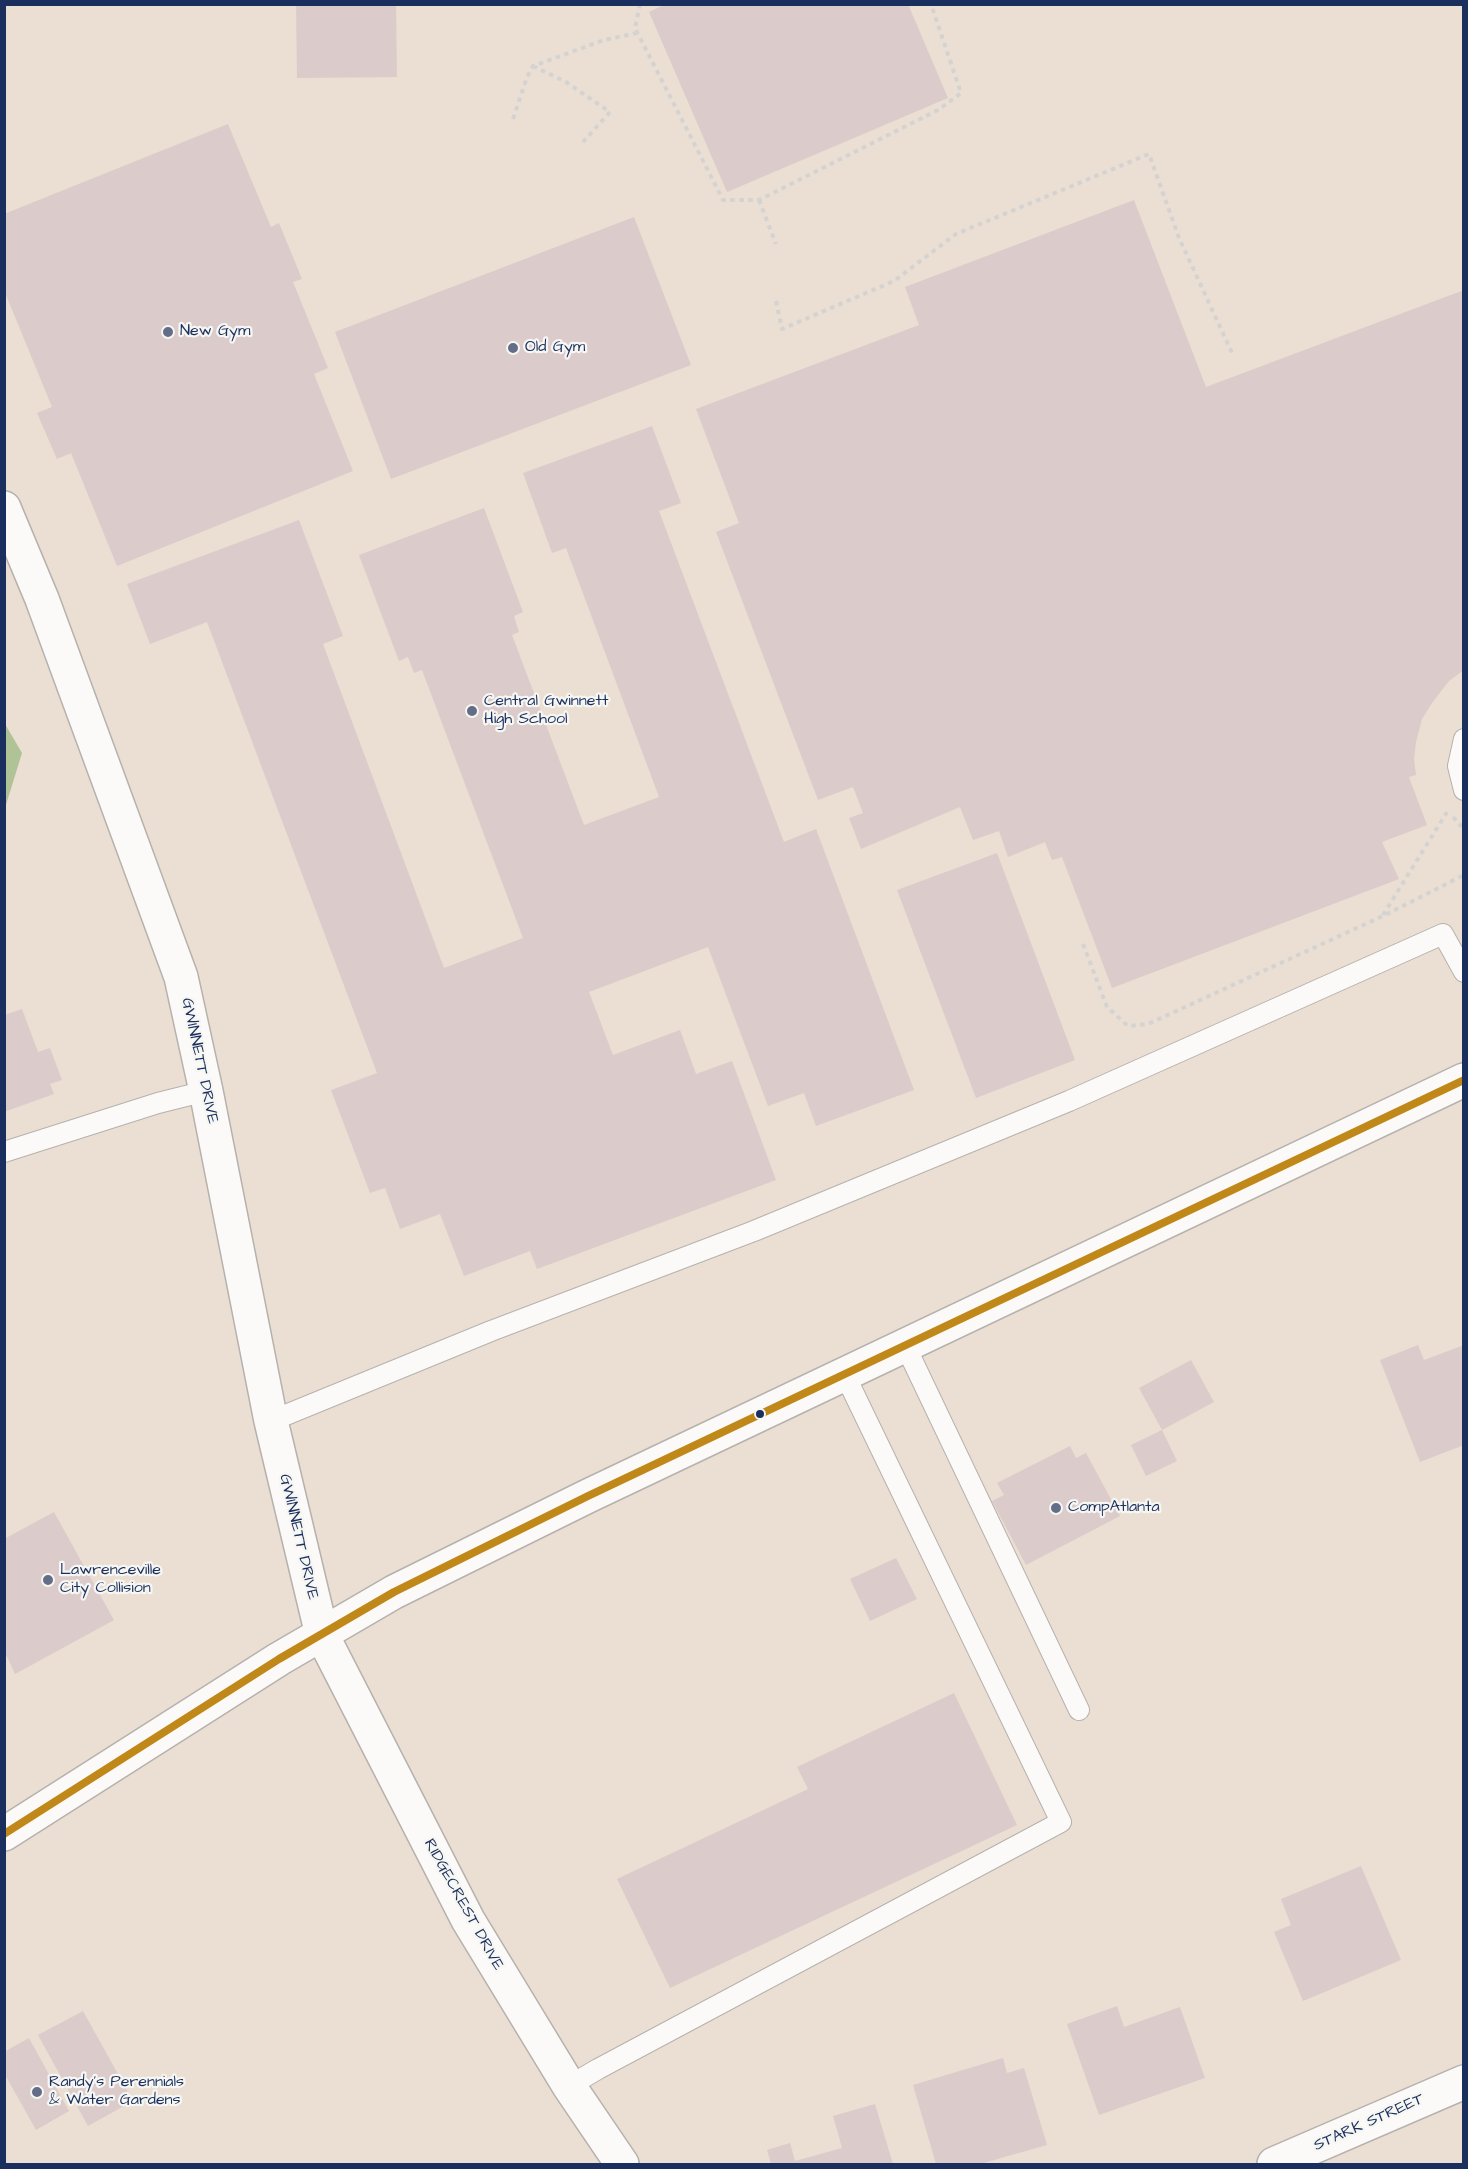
<!DOCTYPE html>
<style>
body{margin:0}
#map{position:relative;width:1468px;height:2169px;overflow:hidden;background:#eadfd2;font-family:"Architects Daughter",sans-serif}
canvas{display:block}
.frame{position:absolute;inset:0;border:6px solid #1b2f5e;pointer-events:none}
</style>
<div id="map">
<canvas width="1468" height="2169"></canvas>
<div class="frame"></div>
</div>
<script>
const ctx = document.querySelector('canvas').getContext('2d');
ctx.lineJoin = 'round';
function paint(path, color) { ctx.fillStyle = color; ctx.fill(path, 'evenodd'); }
function strokePath(path, color, width, dash) { ctx.strokeStyle = color; ctx.lineWidth = width; ctx.lineCap = dash ? 'butt' : 'round'; ctx.setLineDash(dash || []); ctx.stroke(path); }
function label(font, color, halo, rows, align = 'center') {
  ctx.font = font + ' "Architects Daughter",sans-serif'; ctx.lineWidth = 4.5; ctx.setLineDash([]); ctx.textBaseline = 'middle'; ctx.strokeStyle = halo; ctx.fillStyle = color; for (const [text, x, y, turn = 0] of rows) {
    ctx.save(); ctx.translate(x, y); ctx.rotate((+turn || 0) * Math.PI / 180); ctx.textAlign = isNaN(turn) ? turn : align; if (halo) ctx.strokeText(text, 0, 0); ctx.fillText(text, 0, 0); ctx.restore();
  }
}
const forest = new Path2D(`
 M5 724 22 753 5 808Z`);
const building = new Path2D(`
 M296 4H396L397 77 297 78Z
 M666 4H908L948 98 727 192 649 12Z
 M228 124 271 227 279 223 302 279 293 282 328 368 314 374 353 471 117 566 71 453 57 459 37 413 52 407 6 295H4V214Z
 M1134 200 1206 387 1464 290V670L1449 681 1432 703 1422 719 1416 742 1414 759 1416 775 1409 777 1427 825 1382 842 1399 879 1112 988 1062 857 1052 860 1045 842 1008 857 999 831 973 840 960 807 861 849 849 818 863 813 853 787 818 800 716 532 739 523 696 409 919 325 905 287Z
 M634 217 691 365 391 479 335 332Z
 M652 426 681 503 659 511 784 842 816 829 914 1090 816 1126 804 1093 768 1106 708 947 589 992 613 1055 680 1030 696 1074 732 1061 776 1180 537 1269 530 1251 464 1276 440 1214 400 1229 385 1188 370 1193 331 1090 377 1073 207 622 150 644 127 584 299 520 343 636 323 644 444 968 523 938 422 670 414 673 408 657 399 661 359 555 484 508 523 612 514 616 519 632 512 635 584 825 659 797 566 548 552 553 523 473Z
 M997 853 1075 1060 976 1098 897 890Z
 M22 1009 38 1052 50 1048 62 1080 50 1084 54 1094 4 1112V1015Z
 M1418 1345 1424 1360 1464 1345V1445L1420 1462 1380 1360Z
 M1191 1360 1214 1402 1162 1430 1139 1388Z
 M1162 1430 1177 1461 1146 1476 1131 1445Z
 M1070 1446 1076 1458 1086 1453 1120 1516 1026 1565 992 1501 1004 1495 997 1483Z
 M54 1512 114 1620 15 1674 4 1650V1539Z
 M896 1558 917 1599 870 1621 850 1579Z
 M954 1693 1017 1825 670 1988 617 1879 808 1789 797 1767Z
 M1361 1866 1401 1960 1303 2001 1274 1932 1291 1925 1281 1899Z
 M1117 2006 1124 2027 1180 2007 1205 2078 1099 2115 1067 2024Z
 M83 2011 133 2101 88 2126 38 2035Z
 M29 2038 69 2111 36 2130 4 2073V2052Z
 M1003 2058 1007 2073 1024 2068 1047 2145 980 2164H936L913 2085Z
 M875 2104 893 2164H771L767 2150 790 2143 795 2161 842 2148 833 2116Z`);
const path = new Path2D(`
 M640 4 635 28 723 200H759L938 110 961 93 931 4
 M533 66 566 82 610 112 583 142
 M513 119 527 77 533 66 604 40 637 33
 M759 200 776 244
 M776 301 782 329 894 281 956 234 1149 154 1179 238 1233 355
 M1453 817 1464 829
 M1383 915 1447 812
 M1083 944 1107 1007 1128 1026 1148 1024 1383 916 1464 875`);
const service = new Path2D(`
 M1464 739 1458 766 1464 790
 M4 1152 158 1103 206 1091
 M905 1345 1079 1710
 M271 1421 491 1331 754 1231 1069 1101 1443 934 1464 972
 M569 2086 598 2069 1061 1822 844 1373`);
const minor = new Path2D(`
 M322 1635 468 1920 569 2086 622 2164
 M1274 2164 1464 2082`);
const tertiary = new Path2D(`
 M4 508 42 599 181 977 206 1091 271 1421 322 1635`);
const primary = new Path2D(`
 M4 1834 279 1659 394 1592 588 1496 1464 1080`);
const bus1 = new Path2D(`
 M4 1834 279 1659 394 1592 588 1496 1464 1080`);
const markers = [
 [168,332,6,"#636d87"],
 [513,348,6,"#636d87"],
 [472,711,6,"#636d87"],
 [760,1414,5,"#1b2f5e"],
 [1056,1508,6,"#636d87"],
 [48,1580,6,"#636d87"],
 [37,2092,6,"#636d87"]
];
const poiNames = [
 ["New Gym",180,332],
 ["Old Gym",525,348],
 ["Central Gwinnett",484,702],
 ["High School",484,720],
 ["CompAtlanta",1068,1508],
 ["Lawrenceville",60,1571],
 ["City Collision",60,1589],
 ["Randy's Perennials",49,2083],
 ["& Water Gardens",49,2101]
];
const streetNames = [
 ["GWINNETT DRIVE",199,1061,78],
 ["GWINNETT DRIVE",298,1537,77],
 ["RIDGECREST DRIVE",463,1905,61],
 ["STARK STREET",1369,2123,-24]
];
paint(forest, '#afc397');
paint(building, '#dccbcb');
strokePath(service, '#b6b1ad', 22);
strokePath(minor, '#b6b1ad', 36);
strokePath(tertiary, '#b6b1ad', 36);
strokePath(primary, '#b6b1ad', 36);
strokePath(path, '#d5d3d2', 4, [4.5, 4.5]);
strokePath(service, '#fcfaf8', 20);
strokePath(minor, '#fcfaf8', 33);
strokePath(tertiary, '#fcfaf8', 33);
strokePath(primary, '#fcfaf8', 33);
strokePath(bus1, '#c08818', 8);
for (const [x, y, r, color] of markers) { const dot = new Path2D(); dot.arc(x, y, r, 0, 2 * Math.PI); ctx.fillStyle = color; ctx.fill(dot); strokePath(dot, '#f6f6f2', 2); }
label('16px', '#1b2f5e', '#f6f6f2', poiNames, 'left');
label('16px', '#1b2f5e', '#f6f6f2', streetNames);
</script>
